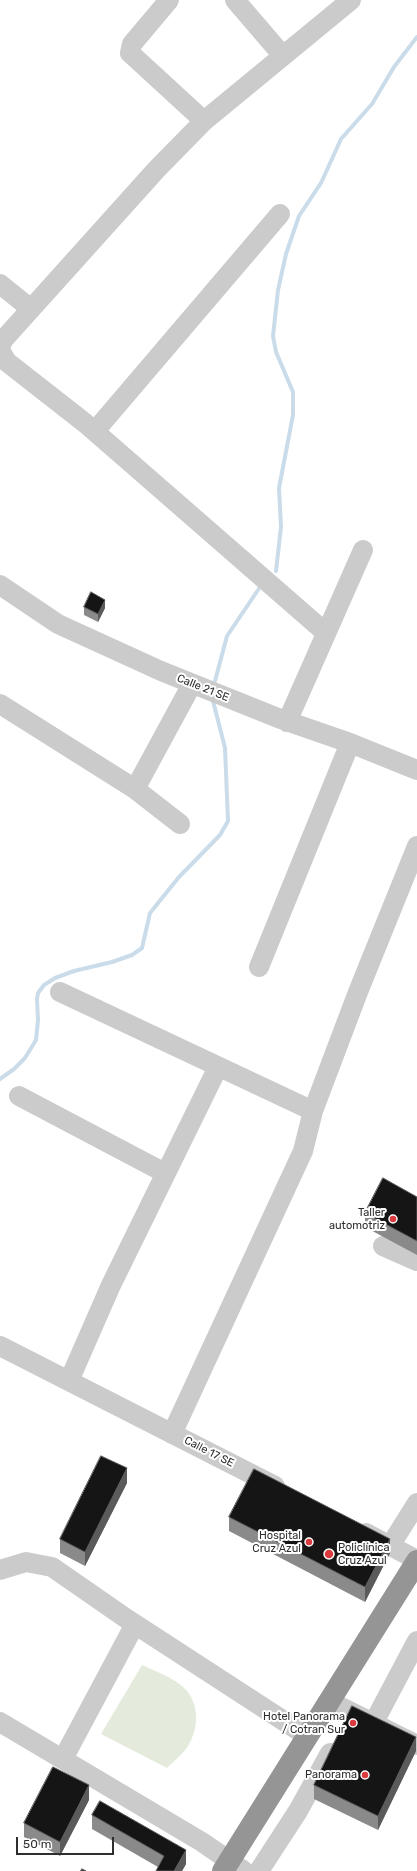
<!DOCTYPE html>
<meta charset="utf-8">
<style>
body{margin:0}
#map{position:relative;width:417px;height:1871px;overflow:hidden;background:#fff;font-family:Rubik,sans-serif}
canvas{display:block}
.scale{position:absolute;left:16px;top:1837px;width:98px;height:18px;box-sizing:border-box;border:2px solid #2e2e2e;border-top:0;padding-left:5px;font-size:12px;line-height:14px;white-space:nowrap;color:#2e2e2e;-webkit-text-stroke:3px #fff;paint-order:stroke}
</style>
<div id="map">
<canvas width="417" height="1871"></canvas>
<div class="scale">50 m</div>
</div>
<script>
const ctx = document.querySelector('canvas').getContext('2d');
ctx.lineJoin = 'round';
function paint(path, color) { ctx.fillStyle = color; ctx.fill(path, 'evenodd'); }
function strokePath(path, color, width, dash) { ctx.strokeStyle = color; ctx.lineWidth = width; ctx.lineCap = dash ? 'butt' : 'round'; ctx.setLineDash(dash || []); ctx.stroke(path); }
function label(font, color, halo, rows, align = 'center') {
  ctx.font = font + ' Rubik,sans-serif'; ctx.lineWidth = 4; ctx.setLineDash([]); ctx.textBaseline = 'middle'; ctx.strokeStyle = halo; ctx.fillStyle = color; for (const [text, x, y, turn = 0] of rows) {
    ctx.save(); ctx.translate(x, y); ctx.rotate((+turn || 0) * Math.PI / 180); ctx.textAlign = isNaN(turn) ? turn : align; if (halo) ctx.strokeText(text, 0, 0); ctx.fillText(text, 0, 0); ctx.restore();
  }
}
const green = new Path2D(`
 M142 1665C157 1672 176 1678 187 1691 200 1707 198 1730 188 1746 183 1754 174 1761 167 1768L101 1734Z`);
const stream = new Path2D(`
 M276 571 281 527 279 488 293 415V392L276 352 273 336 278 290 286 254 299 216 321 183 341 139 372 104 394 67 417 37
 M215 681 227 636 260 587
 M0 1079 14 1069 25 1058 36 1040 38 1020 37 999 38 993 44 985 55 978 74 971 112 962 132 955 142 948 150 913 179 877 220 835 228 821 225 748 212 697`);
const minor = new Path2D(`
 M169 0 132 44 130 53 204 121
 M235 0 283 56
 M0 284 31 309
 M0 348 3 340 156 170 204 121 351 0
 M0 350 7 362 85 423 326 633
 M95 431 280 214
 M0 585 58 624 161 671 278 718 350 743 417 770
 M0 704 135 789 180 824
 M287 722 363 550
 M135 789 192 684
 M259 967 350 743
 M60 992 313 1111
 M19 1096 165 1173
 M383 1246 417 1261
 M0 1346 275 1486
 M69 1381 111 1285 218 1067
 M172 1434 303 1151 313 1111 358 992 417 846
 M366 1533 417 1560
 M390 1546 417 1503
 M0 1570 26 1562 52 1567 127 1619 307 1736
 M329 1701 417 1745
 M0 1722 202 1842 244 1871
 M373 1724 417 1641
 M63 1759 135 1624
 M259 1871 298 1811 330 1753`);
const highway = new Path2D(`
 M223 1871 417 1561`);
const wall = new Path2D(`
 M84 607 105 608 98 622 84 615Z
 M417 1197V1255L365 1227V1213Z
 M127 1483 85 1566 60 1553V1539Z
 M229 1517 390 1553 365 1602 229 1531Z
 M416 1751 378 1830 314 1799V1785Z
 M89 1800 60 1856 24 1837V1823Z
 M92 1815 186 1864 182 1871H156L158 1867 92 1829Z`);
const shadedWall = new Path2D(`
 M105 600V608L98 622V614Z
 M127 1468V1483L85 1566V1552Z
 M390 1539V1553L365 1602V1587Z
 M416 1737V1751L378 1830V1816Z
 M89 1785V1800L60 1856V1842Z
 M186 1850V1864L182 1871H174Z`);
const building = new Path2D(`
 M91 592 105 600 98 614 84 607Z
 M383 1178 417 1197V1241L365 1213Z
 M101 1456 127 1468 85 1552 60 1539Z
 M254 1469 390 1539 365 1587 229 1517Z
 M352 1706 416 1737 378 1816 314 1785Z
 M53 1767 89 1785 60 1842 24 1823Z
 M100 1801 186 1850 174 1871H156L164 1856 92 1815Z
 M82 1869 86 1871H81Z`);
const markers = [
 [393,1219,4,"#db3b3f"],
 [309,1542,4,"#db3b3f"],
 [329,1554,5,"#db3b3f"],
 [353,1723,4,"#db3b3f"],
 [365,1775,4,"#db3b3f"]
];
const streetNames = [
 ["Calle 21 SE",203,688,22],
 ["Calle 17 SE",209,1452,27]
];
const poiNames = [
 ["Taller",385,1213],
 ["automotriz",385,1226],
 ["Hospital",301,1536],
 ["Cruz Azul",301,1549],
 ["Policlínica",338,1548,"left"],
 ["Cruz Azul",338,1561,"left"],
 ["Hotel Panorama",345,1717],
 ["/ Cotran Sur",345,1730],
 ["Panorama",357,1775]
];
paint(green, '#e4ebdd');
strokePath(stream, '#cadcea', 4);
strokePath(minor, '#cbcbcb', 20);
strokePath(highway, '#959595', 22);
paint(wall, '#8a8a8a');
paint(shadedWall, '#5b5b5b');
paint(building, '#151515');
strokePath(building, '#5b5b5b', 1);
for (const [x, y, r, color] of markers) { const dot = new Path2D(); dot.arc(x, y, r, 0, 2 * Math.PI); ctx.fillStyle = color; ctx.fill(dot); strokePath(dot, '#fff', 1.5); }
label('11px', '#2e2e2e', '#fff', streetNames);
label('11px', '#2e2e2e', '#fff', poiNames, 'right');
</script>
